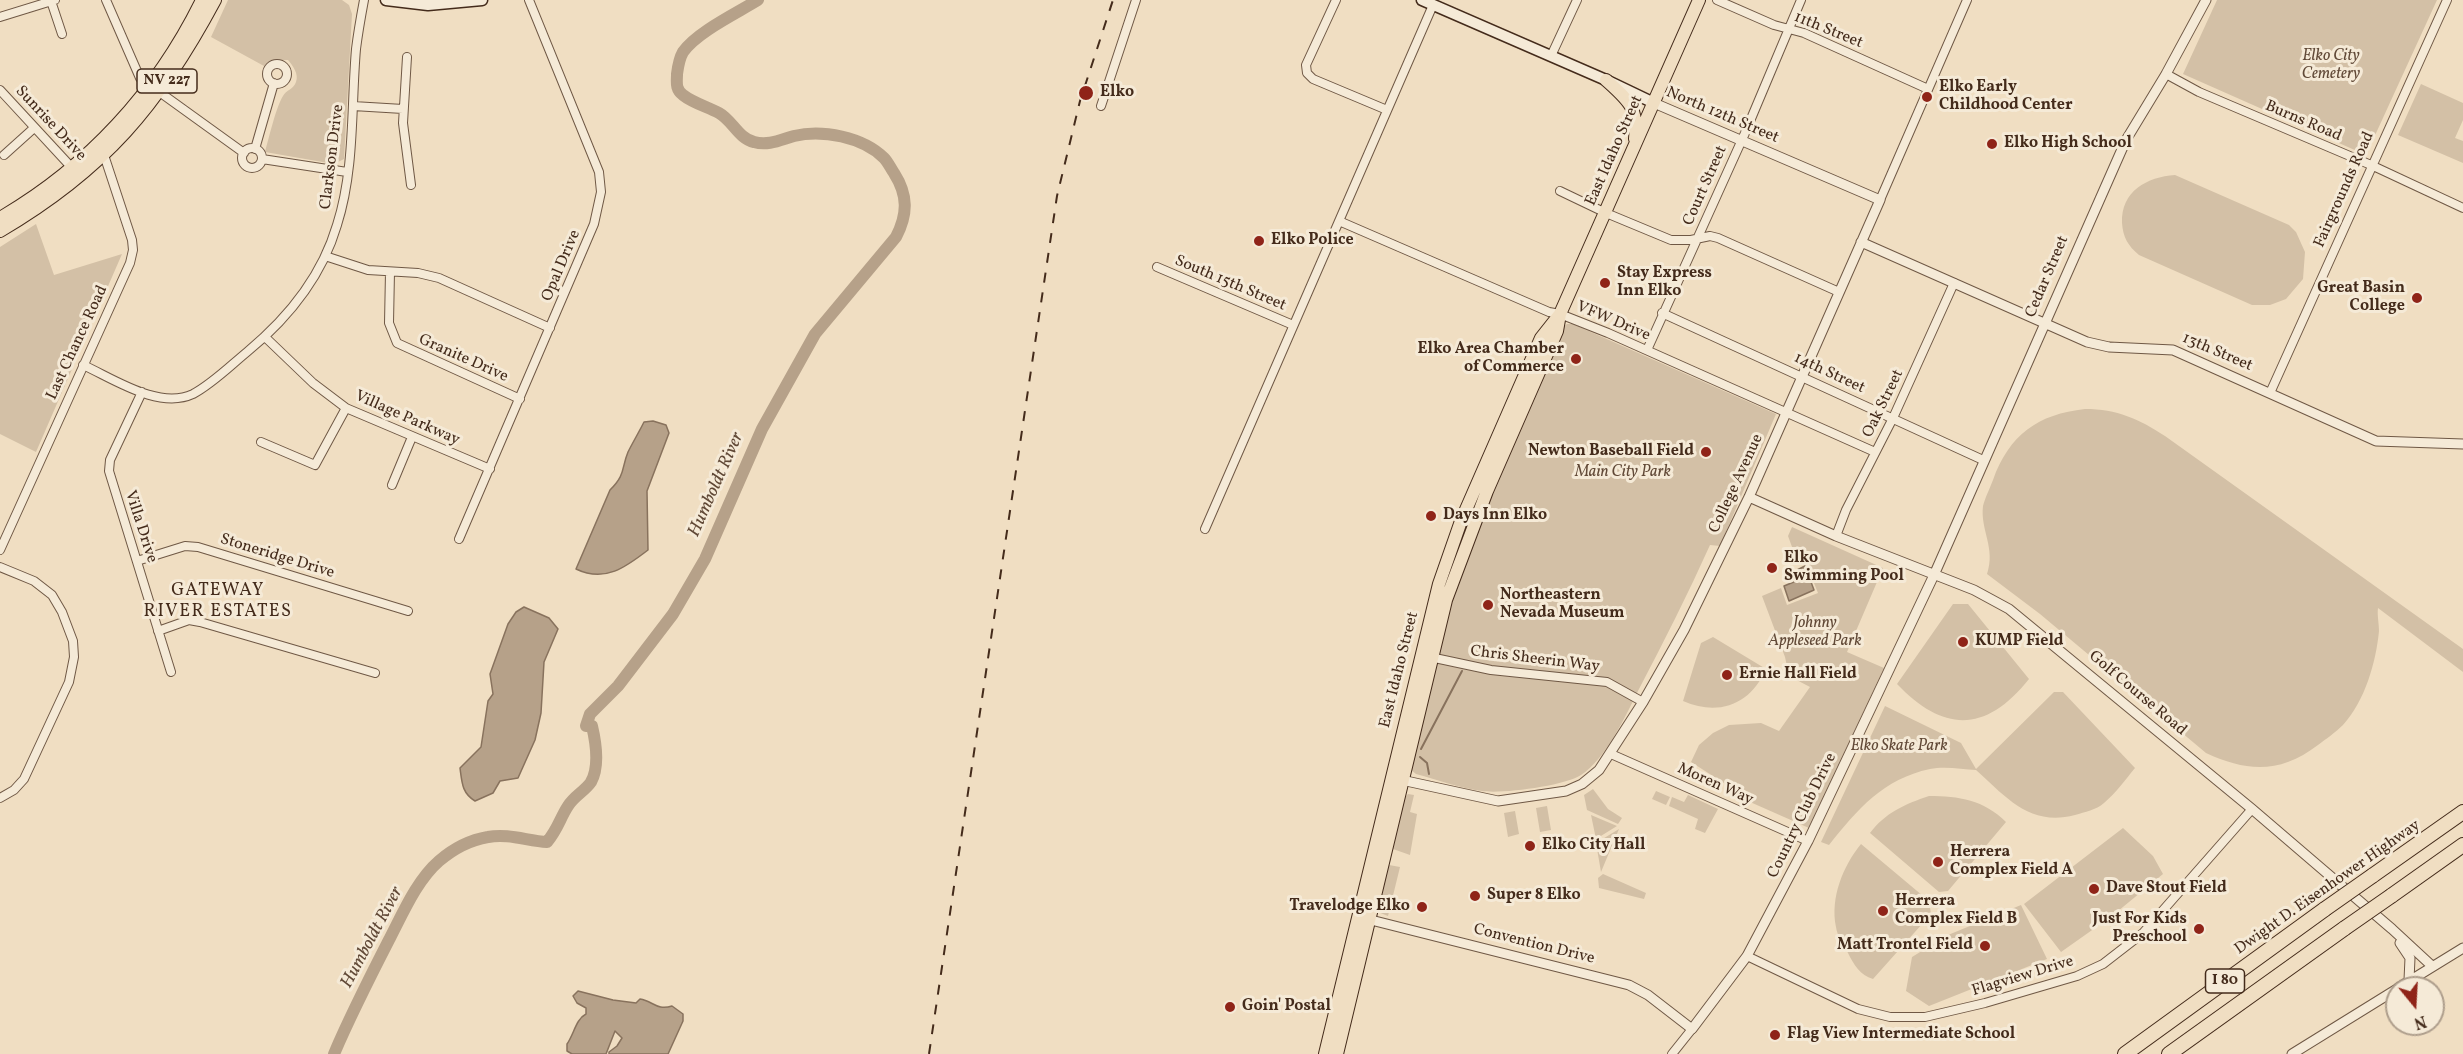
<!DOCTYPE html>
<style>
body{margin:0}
#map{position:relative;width:2463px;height:1054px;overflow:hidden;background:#f0dec2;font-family:Vollkorn,serif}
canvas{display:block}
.north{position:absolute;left:2385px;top:976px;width:60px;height:60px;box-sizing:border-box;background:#f5ead7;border:2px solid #ae9e8c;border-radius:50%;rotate:162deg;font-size:16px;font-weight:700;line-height:24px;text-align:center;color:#442b1b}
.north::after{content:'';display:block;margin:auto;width:21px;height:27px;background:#8f2418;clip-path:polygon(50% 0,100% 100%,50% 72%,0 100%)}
</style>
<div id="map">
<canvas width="2463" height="1054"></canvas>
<div class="north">N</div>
</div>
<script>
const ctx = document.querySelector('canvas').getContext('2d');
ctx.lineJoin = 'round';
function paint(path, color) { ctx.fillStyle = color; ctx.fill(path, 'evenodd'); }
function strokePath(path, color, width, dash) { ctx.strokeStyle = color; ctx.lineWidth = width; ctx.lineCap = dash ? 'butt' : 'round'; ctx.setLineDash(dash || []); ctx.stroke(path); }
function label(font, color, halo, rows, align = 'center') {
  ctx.font = font + ' Vollkorn,serif'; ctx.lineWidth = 6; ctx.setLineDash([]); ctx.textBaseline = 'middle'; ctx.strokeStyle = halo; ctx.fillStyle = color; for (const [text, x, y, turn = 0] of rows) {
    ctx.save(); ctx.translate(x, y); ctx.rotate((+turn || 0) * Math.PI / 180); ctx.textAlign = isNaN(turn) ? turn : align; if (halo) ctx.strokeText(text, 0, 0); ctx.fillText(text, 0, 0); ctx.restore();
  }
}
const green = new Path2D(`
 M228 0H342L349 5 352 14 344 159 334 164 265 152C269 138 276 107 283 96 286 90 294 89 296 82 299 74 293 66 288 60H273L264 66 211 37Z
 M2217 0H2437L2366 155 2183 74Z
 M2421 84 2463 103V120L2455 138 2463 141V163L2398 135Z
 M2175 175 2289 225 2296 232 2305 252 2303 279 2286 299 2270 305H2252L2139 255C2128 246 2123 237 2122 223 2121 191 2147 177 2175 175Z
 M36 224 54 275 122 254 36 452 0 434V247Z
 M1567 324H1573L1776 414 1720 546 1710 545C1688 594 1664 641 1639 689 1626 715 1606 759 1581 775 1564 786 1502 794 1482 791 1460 788 1438 780 1416 774L1411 770 1455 585 1478 522 1564 326Z
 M2085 409C2117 409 2139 419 2165 436L2463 649V672L2378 608C2377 615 2379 623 2379 631 2376 662 2365 701 2343 725 2336 732 2326 739 2318 745 2280 774 2247 772 2206 753L2040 614 1987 574C1996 548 1980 530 1983 506 1985 498 1990 488 1993 480 2009 435 2038 414 2085 409Z
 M1792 527 1883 568 1847 652 1884 668 1809 828 1741 798V794L1691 762 1699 745 1713 733 1729 725 1761 723 1779 731 1810 687 1789 676 1785 657 1762 596 1781 588 1787 605 1818 593 1802 553 1795 555 1788 536Z
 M1953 604H1968L2029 679C1986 733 1944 733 1897 684Z
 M1713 637 1766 669C1751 704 1719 717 1683 701L1701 643Z
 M2054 692H2063L2135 768C2125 780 2116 793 2104 803 2096 810 2085 812 2075 815 2030 827 2006 797 1976 770 1962 769 1944 766 1930 769 1883 779 1858 809 1829 845L1821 842 1885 706 1961 743 1976 769Z
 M1593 789 1608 809 1622 818 1618 824 1587 810 1584 795Z
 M1656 791 1670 797 1666 805 1652 799Z
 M1408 794 1414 795 1410 812 1417 814 1410 855 1393 849 1405 797Z
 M1688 795 1718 809 1705 833 1695 829 1698 819 1669 806 1672 797 1684 802Z
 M1929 796C1959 796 1984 800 2006 822L1948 891 1939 892 1870 833C1885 813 1905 804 1929 796Z
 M1547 806 1551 830 1540 832 1536 808Z
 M1515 811 1519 834 1508 837 1504 813Z
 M1591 815 1617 826 1596 839Z
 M2123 828 2153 856 2163 874 2112 916 2061 952 2024 904Z
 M1619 829 1601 872 1596 843Z
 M1861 844 1929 901 1931 914 1873 979C1860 975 1854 965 1848 953 1844 945 1837 936 1836 927 1830 898 1843 866 1861 844Z
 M1389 865 1400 867 1388 916 1378 912Z
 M1603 874 1646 893 1644 899 1599 888 1598 878Z
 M2021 905 2047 959 1929 1006 1906 991 1912 957 1948 935Z`);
const water = new Path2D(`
 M653 421 666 425 669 433 647 491 648 550C626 567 605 583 576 569L610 490C626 474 621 469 628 452 633 442 639 432 644 422Z
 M1805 566 1814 590 1789 601 1784 586 1796 581 1795 571Z
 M524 607 549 618 558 629 544 662 541 713 535 740 518 778 500 781 493 793 475 801C462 793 462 783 460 768L481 747 488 701 493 694 490 674 508 624 516 612Z
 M578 991 613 1000 636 1003 640 999C653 1001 657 1011 672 1006L683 1014V1021L668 1054H609V1052L617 1046 622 1038 615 1031 606 1054H572L567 1051V1044C574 1034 576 1019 586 1014V1008L577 1003 573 996Z`);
const stream = new Path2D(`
 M1421 749 1462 671
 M1420 757 1427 763 1429 774`);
const river = new Path2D(`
 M334 1054C351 1014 370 977 390 938 403 913 417 880 439 861 453 849 470 840 488 837 508 833 528 841 547 842 558 829 560 818 568 806 574 796 585 791 591 782 600 766 596 743 592 726H586L590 714 618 686 673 614 705 559 762 429 815 334 896 237C908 214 908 195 894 173 891 169 888 162 884 158 863 137 822 129 794 136 780 140 768 146 754 142 739 139 732 120 719 113 708 107 693 103 683 95 675 89 677 82 677 74 678 66 679 59 683 52 697 32 737 13 758 0`);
const minor = new Path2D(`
 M106 0 140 78 244 153
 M1336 0 1306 65 1307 73 1313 79 1387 110
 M1717 0 1774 25 1804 33 1928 89
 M51 1 62 34
 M0 17 55 0
 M1551 56 1577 0
 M407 57 403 123 411 185
 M267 74a10 10 0 1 1 20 0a10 10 0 1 1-20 0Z
 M2166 74 2199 92 2371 165 2463 208
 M0 90 74 170
 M353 106 403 109
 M1101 106 1136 0
 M242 158a10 10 0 1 1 20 0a10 10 0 1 1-20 0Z
 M255 149 274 83
 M4 155 34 128
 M262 159 347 172
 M1560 191 1606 213 1671 240H1691L1710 236 1718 238 1839 292
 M1880 200 1967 0
 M1339 221 1549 312 1560 314 1608 333 1875 452
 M325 256 368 270 418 273 439 278 550 328
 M1157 267 1293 325
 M390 272 389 323 397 343 520 399
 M1662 313 1983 460
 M265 337 313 383 346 408 490 469
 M1647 350 1745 133 1801 0
 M83 365C114 379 159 410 193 394 212 384 230 366 247 352 287 319 322 276 337 225 355 169 351 107 356 49 358 33 361 16 364 0
 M142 392 110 460 109 471 171 672
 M2270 393 2447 0
 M261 442 315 465 346 408
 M392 485 412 437
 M1205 529 1433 5
 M1836 536 1846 510 1893 418 1954 283
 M459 539 594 224 601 192 599 172 529 0
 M0 550 130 263 133 250 132 240 103 152
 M137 561 185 546 198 547 408 611
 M0 567 34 581 52 595 62 612 73 641 74 657 69 682 24 779 14 790 0 798
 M158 631 189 620 200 622 375 673
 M1430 657 1491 670 1607 682 1643 702
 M1611 754 1808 841
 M1747 956 1858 1009 1890 1017H1925L1985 1003 2077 976 2103 964 2143 933 2252 809
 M1672 1054 1692 1029`);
const tertiary = new Path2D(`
 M1861 242 2087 342 2109 347 2173 350 2376 441 2463 444
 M1749 497 1836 536 1974 590 2009 609 2252 809 2392 929 2432 966
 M1397 779 1498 801 1566 791 1582 784 1599 770 1643 702 1684 630 1749 497 1880 200 1654 103
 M1363 918 1629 985 1648 995 1692 1029 1747 956 1808 841 1934 575 2126 140 2166 74 2206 0
 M2400 943 2410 958 2409 980
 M2398 988 2463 948
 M2292 1054 2397 989`);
const secondary = new Path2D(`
 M386 0 428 5 482 0
 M1422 0 1606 80 1654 103`);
const primary = new Path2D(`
 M1606 80C1629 101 1638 107 1635 139
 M0 218C88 167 157 92 202 0
 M0 231C104 170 159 105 215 0
 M1325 1054 1439 584 1461 521 1541 338 1560 314 1699 0
 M1337 1054 1446 600 1487 491 1557 331 1560 314`);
const motorway = new Path2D(`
 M2372 876 2463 812
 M2391 896 2463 845
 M2125 1054 2325 909
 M2169 1054 2345 928`);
const rail = new Path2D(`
 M929 1054 1057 196 1080 101 1113 0`);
const motorwayBridge = new Path2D(`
 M2325 909 2372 876
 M2345 928 2391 896`);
const markers = [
 [1086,93,8,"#8f2418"],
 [1927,97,6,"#8f2418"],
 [1992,144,6,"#8f2418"],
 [1259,241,6,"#8f2418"],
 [1605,283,6,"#8f2418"],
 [2417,298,6,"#8f2418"],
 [1576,359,6,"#8f2418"],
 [1706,452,6,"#8f2418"],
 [1431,516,6,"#8f2418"],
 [1772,568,6,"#8f2418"],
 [1488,605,6,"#8f2418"],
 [1963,642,6,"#8f2418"],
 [1727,675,6,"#8f2418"],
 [1530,846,6,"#8f2418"],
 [1938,862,6,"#8f2418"],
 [2094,889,6,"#8f2418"],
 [1475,896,6,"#8f2418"],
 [1422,907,6,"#8f2418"],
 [1883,911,6,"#8f2418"],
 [2199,929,6,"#8f2418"],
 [1985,946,6,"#8f2418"],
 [1230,1007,6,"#8f2418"],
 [1775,1035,6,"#8f2418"]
];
const shields = [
 [167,81,60],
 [2225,981,39]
];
const shieldNames = [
 ["NV 227",167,81],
 ["I 80",2225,981]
];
const streetNames = [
 ["11th Street",1828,31,22],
 ["North 12th Street",1722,116,23],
 ["Burns Road",2303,122,23],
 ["Sunrise Drive",50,124,47],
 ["East Idaho Street",1615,151,-66],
 ["Clarkson Drive",333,157,-83],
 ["Court Street",1706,186,-66],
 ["Fairgrounds Road",2345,190,-66],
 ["Opal Drive",562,266,-67],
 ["Cedar Street",2048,277,-67],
 ["South 15th Street",1230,284,23],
 ["VFW Drive",1613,322,23],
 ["Last Chance Road",78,343,-65],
 ["13th Street",2217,353,23],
 ["Granite Drive",463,359,24],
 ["14th Street",1829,374,25],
 ["Oak Street",1884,404,-64],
 ["Village Parkway",407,419,24],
 ["College Avenue",1737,484,-65],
 ["Villa Drive",140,527,72],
 ["Stoneridge Drive",277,557,17],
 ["Chris Sheerin Way",1535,660,7],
 ["East Idaho Street",1400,670,-76],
 ["Golf Course Road",2137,694,40],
 ["Moren Way",1715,785,24],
 ["Country Club Drive",1803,816,-64],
 ["Dwight D. Eisenhower Highway",2328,888,-35],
 ["Convention Drive",1534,945,14],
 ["Flagview Drive",2023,977,-17]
];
const parkNames = [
 ["Elko City",2331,57],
 ["Cemetery",2331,75],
 ["Main City Park",1623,473],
 ["Johnny",1815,624],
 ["Appleseed Park",1815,642],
 ["Elko Skate Park",1899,747]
];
const poiNames = [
 ["Elko Early",1939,88],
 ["Childhood Center",1939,106],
 ["Elko",1100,93],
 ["Elko High School",2004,144],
 ["Elko Police",1271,241],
 ["Stay Express",1617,274],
 ["Inn Elko",1617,292],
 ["Great Basin",2405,289,"right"],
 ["College",2405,307,"right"],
 ["Elko Area Chamber",1564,350,"right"],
 ["of Commerce",1564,368,"right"],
 ["Newton Baseball Field",1694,452,"right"],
 ["Days Inn Elko",1443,516],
 ["Elko",1784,559],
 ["Swimming Pool",1784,577],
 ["Northeastern",1500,596],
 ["Nevada Museum",1500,614],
 ["KUMP Field",1975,642],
 ["Ernie Hall Field",1739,675],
 ["Elko City Hall",1542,846],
 ["Herrera",1950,853],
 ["Complex Field A",1950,871],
 ["Dave Stout Field",2106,889],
 ["Super 8 Elko",1487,896],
 ["Herrera",1895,902],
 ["Complex Field B",1895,920],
 ["Travelodge Elko",1410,907,"right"],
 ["Just For Kids",2187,920,"right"],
 ["Preschool",2187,938,"right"],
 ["Matt Trontel Field",1973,946,"right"],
 ["Goin' Postal",1242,1007],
 ["Flag View Intermediate School",1787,1035]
];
const waterNames = [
 ["Humboldt River",717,485,-66],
 ["Humboldt River",373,938,-62]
];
const neighbourhoodNames = [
 ["GATEWAY",218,592],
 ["RIVER ESTATES",218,613]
];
paint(green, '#d3c0a6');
paint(water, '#b6a189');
strokePath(water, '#88725d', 1.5);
strokePath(stream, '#88725d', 2);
strokePath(river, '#b6a189', 12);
strokePath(minor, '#6f5845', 10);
strokePath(tertiary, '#6f5845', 11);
strokePath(secondary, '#442b1b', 13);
strokePath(primary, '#442b1b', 14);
strokePath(motorway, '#442b1b', 16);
strokePath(minor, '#f5ead7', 8);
strokePath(tertiary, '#f5ead7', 9);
strokePath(secondary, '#f5ead7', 10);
strokePath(primary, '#f0dec2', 12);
strokePath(motorway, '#f0dec2', 14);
strokePath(rail, '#442b1b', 2, [10, 10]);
strokePath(motorwayBridge, '#442b1b', 16, []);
strokePath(motorwayBridge, '#f0dec2', 14);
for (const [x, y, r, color] of markers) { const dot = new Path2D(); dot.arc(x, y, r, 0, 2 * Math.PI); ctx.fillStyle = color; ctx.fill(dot); strokePath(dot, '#f5ead7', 2); }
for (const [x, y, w] of shields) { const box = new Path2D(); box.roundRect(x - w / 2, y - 12, w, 24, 4.5); ctx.fillStyle = '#f5ead7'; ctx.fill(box); strokePath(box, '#442b1b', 1.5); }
label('bold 15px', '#442b1b', null, shieldNames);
label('16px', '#442b1b', '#f5ead7', streetNames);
label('italic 16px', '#614937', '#f5ead7', parkNames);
label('bold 16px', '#442b1b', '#f5ead7', poiNames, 'left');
label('italic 18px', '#604836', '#f5ead7', waterNames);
ctx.letterSpacing = '1.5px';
label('18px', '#442b1b', '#f5ead7', neighbourhoodNames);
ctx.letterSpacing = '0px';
</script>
